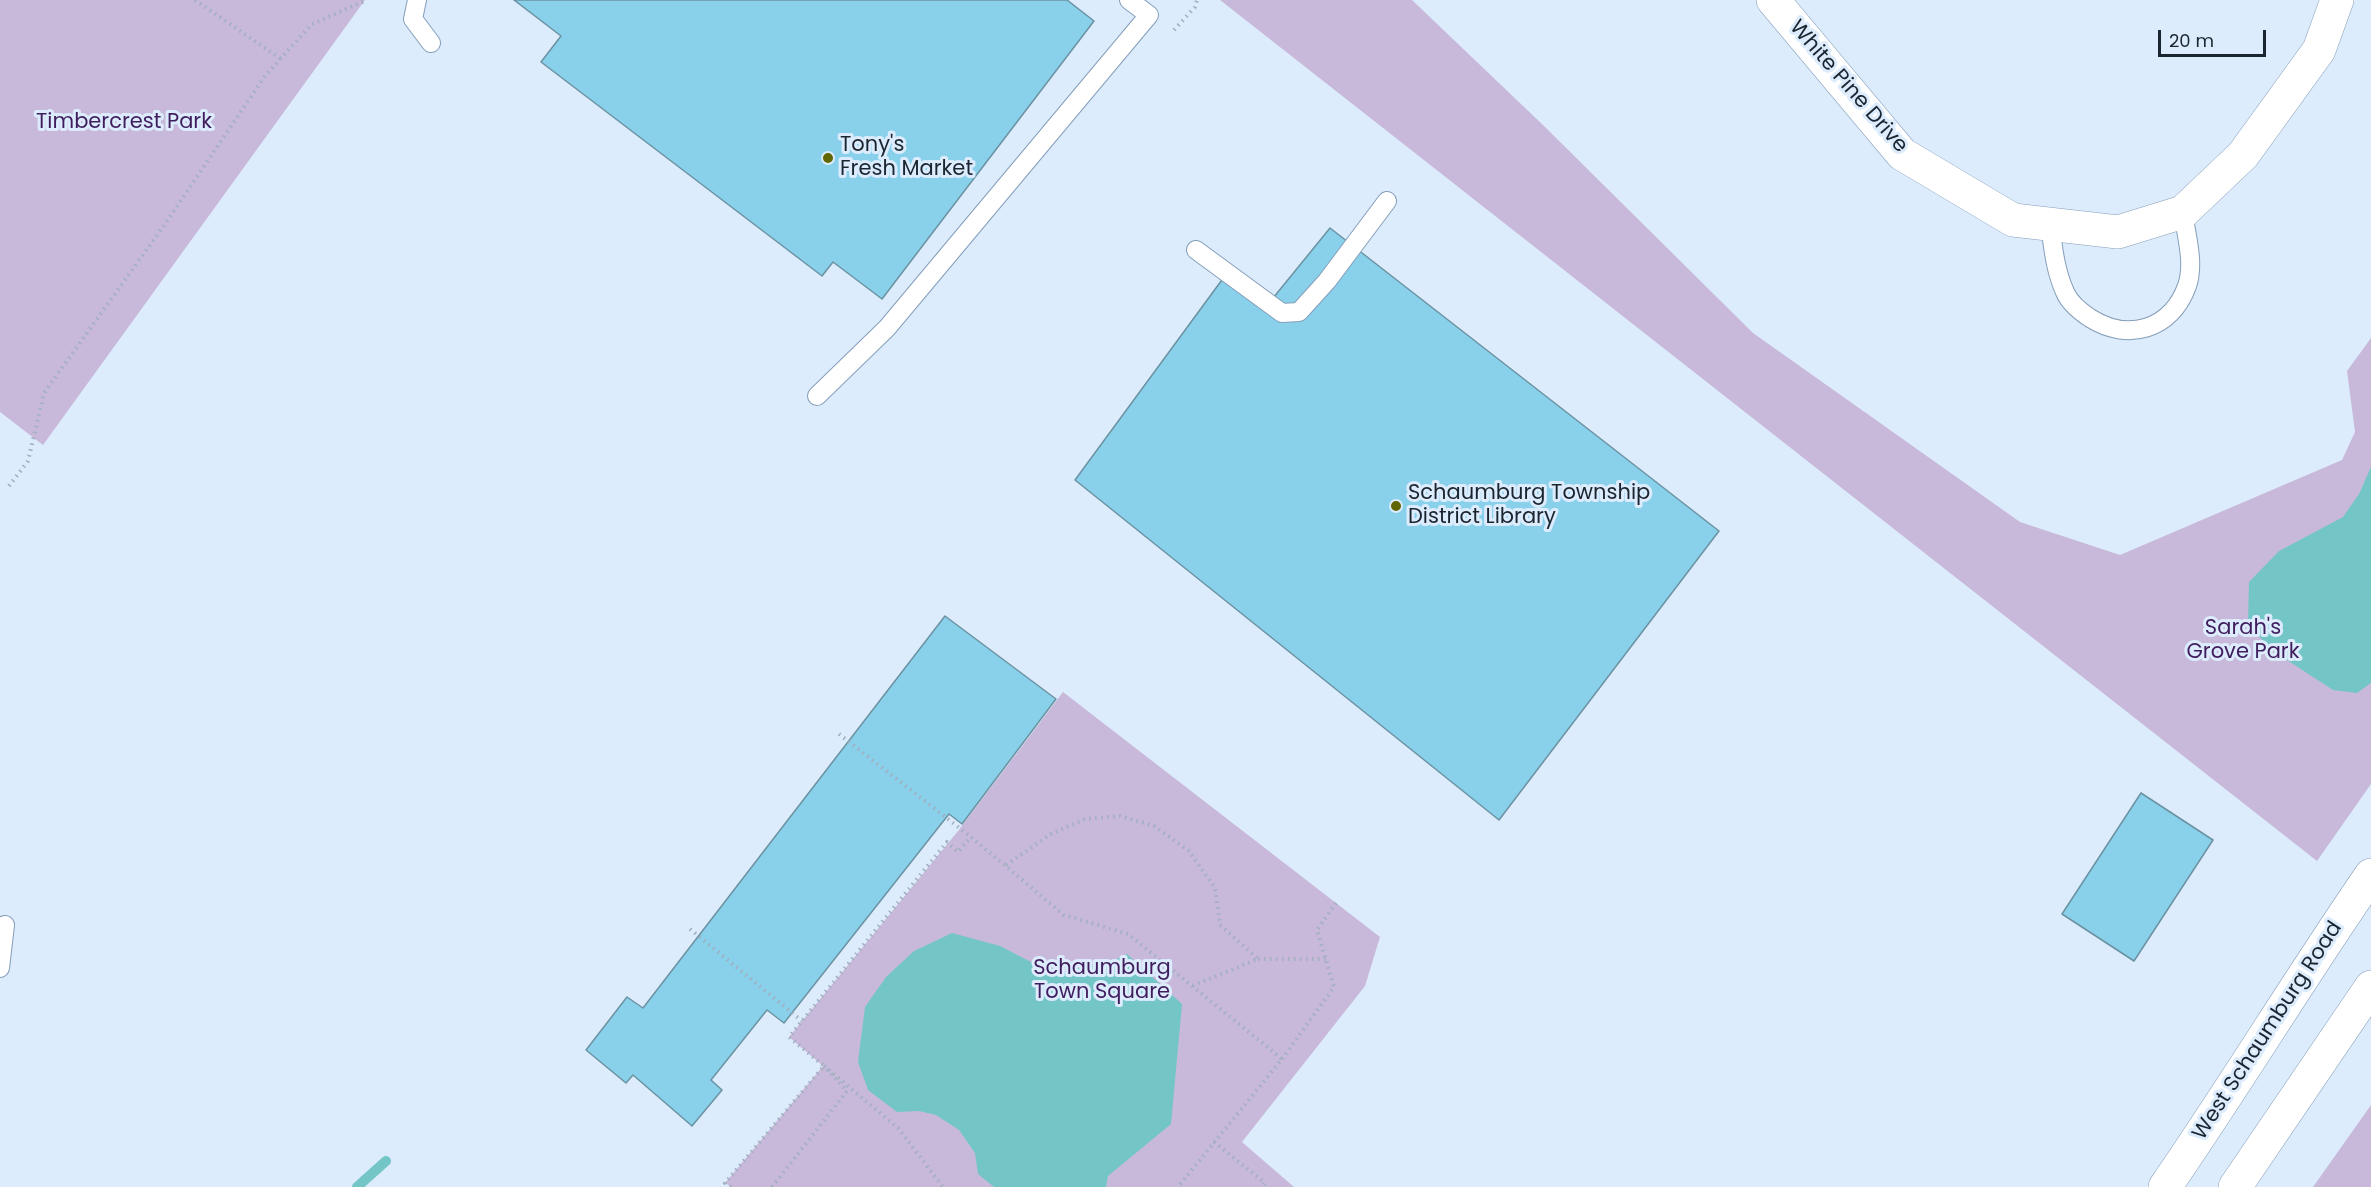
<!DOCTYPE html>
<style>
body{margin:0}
#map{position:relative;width:2371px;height:1187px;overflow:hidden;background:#dcecfd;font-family:Poppins,sans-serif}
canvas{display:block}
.scale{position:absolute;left:2158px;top:30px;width:108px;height:27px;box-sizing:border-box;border:3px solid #1b2530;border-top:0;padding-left:8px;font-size:18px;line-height:21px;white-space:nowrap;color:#1b2530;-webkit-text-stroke:4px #dcecfd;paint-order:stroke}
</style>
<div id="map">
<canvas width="2371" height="1187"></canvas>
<div class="scale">20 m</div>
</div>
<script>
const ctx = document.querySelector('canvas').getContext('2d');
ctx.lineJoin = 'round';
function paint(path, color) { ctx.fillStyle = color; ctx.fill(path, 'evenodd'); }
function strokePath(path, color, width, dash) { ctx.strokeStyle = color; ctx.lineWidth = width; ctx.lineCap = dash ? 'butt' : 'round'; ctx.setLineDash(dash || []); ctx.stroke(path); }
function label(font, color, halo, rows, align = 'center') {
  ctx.font = font + ' Poppins,sans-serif'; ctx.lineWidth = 6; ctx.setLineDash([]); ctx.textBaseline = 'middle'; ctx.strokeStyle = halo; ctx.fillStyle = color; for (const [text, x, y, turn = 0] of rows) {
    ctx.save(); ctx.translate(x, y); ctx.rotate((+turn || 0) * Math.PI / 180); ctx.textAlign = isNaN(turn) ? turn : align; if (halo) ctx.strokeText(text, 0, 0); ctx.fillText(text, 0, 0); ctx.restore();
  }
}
const green = new Path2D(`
 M0 0H365L43 445 0 412Z
 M1220 0H1412L1544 126 1753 333 2020 522 2120 555 2342 460 2355 432 2347 371 2371 338V784L2317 861Z
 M1063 692 1380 937 1365 986 1242 1142 1294 1187H731L725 1183 823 1066 789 1037 958 831Z
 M2371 1105V1187H2313Z`);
const water = new Path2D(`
 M2371 467V683L2357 693 2333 690 2270 649 2248 623 2249 582 2279 551 2343 517 2359 494Z
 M952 933 1000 946 1033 963 1064 972 1096 963 1114 960 1127 954 1182 1004 1171 1124 1108 1176 1106 1187H994L978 1174 975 1153 959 1130 936 1115 919 1111 897 1112 868 1090 858 1062 865 1007 886 977 914 951Z`);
const stream = new Path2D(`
 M357 1187 386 1161`);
const building = new Path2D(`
 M514 0H1067L1094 21 882 299 833 262 822 276 541 62 561 36Z
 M1330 228 1719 531 1499 820 1075 480 1227 273 1269 303Z
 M945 616 1056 699 962 824 949 814 784 1023 767 1010 711 1080 722 1090 692 1126 633 1075 626 1083 586 1050 627 997 643 1008Z
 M2141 793 2213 840 2134 961 2062 914Z`);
const path = new Path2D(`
 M195 0 281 59
 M1174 30 1195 7 1197 0
 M9 486 28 461 44 393 165 224 265 76 312 24 367 0
 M839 734 971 837
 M1006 865 1051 834 1085 819 1120 816 1154 826 1189 851 1215 888 1220 925 1258 959 1192 986
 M690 929 802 1021
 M1258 959H1326
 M1282 1059 1334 987 1317 930 1336 903
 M1214 1142 1265 1183 1262 1187
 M731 1187 725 1183 824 1066 789 1037 947 842 958 852 971 837 1064 915 1128 934 1282 1059 1178 1187
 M772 1187 847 1091 824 1066 898 1128 943 1187`);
const lane = new Path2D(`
 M417 0 413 19 431 43
 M2050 224C2053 247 2055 270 2065 292 2069 302 2081 312 2090 318 2128 342 2171 330 2187 286 2195 263 2186 235 2183 212
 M1196 250 1282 313 1299 312 1327 281 1387 201
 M817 396 887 328 1149 15 1129 0
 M0 968 5 925`);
const street = new Path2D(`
 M1773 0 1902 154 2013 220 2118 232 2183 212 2243 155 2319 50 2337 0`);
const secondary = new Path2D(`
 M2165 1187C2236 1084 2300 978 2371 875
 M2235 1187 2371 987`);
const markers = [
 [828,158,6,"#616603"],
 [1396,506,6,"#616603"]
];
const streetNames = [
 ["White Pine Drive",1848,87,49],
 ["West Schaumburg Road",2268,1031,-57]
];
const parkNames = [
 ["Timbercrest Park",124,123],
 ["Sarah's",2243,629],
 ["Grove Park",2243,653],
 ["Schaumburg",1102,969],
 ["Town Square",1102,993]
];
const poiNames = [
 ["Tony's",840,146],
 ["Fresh Market",840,170],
 ["Schaumburg Township",1408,494],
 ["District Library",1408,518]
];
paint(green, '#c8b9da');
paint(water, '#74c6c6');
strokePath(stream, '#74c6c6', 10);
paint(building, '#89d0eb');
strokePath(building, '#6b92a1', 1.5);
strokePath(lane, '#859eb9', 20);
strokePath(street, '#859eb9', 34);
strokePath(secondary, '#859eb9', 34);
strokePath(path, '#a1afbf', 4, [1.5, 4.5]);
strokePath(lane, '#fff', 18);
strokePath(street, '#fff', 33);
strokePath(secondary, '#fff', 33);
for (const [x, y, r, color] of markers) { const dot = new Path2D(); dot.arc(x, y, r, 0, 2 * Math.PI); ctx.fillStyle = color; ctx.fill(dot); strokePath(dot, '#dcecfd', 2); }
label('21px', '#1b2530', '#dcecfd', streetNames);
label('21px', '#401e5e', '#dcecfd', parkNames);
label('21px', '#1b2530', '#dcecfd', poiNames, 'left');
</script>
